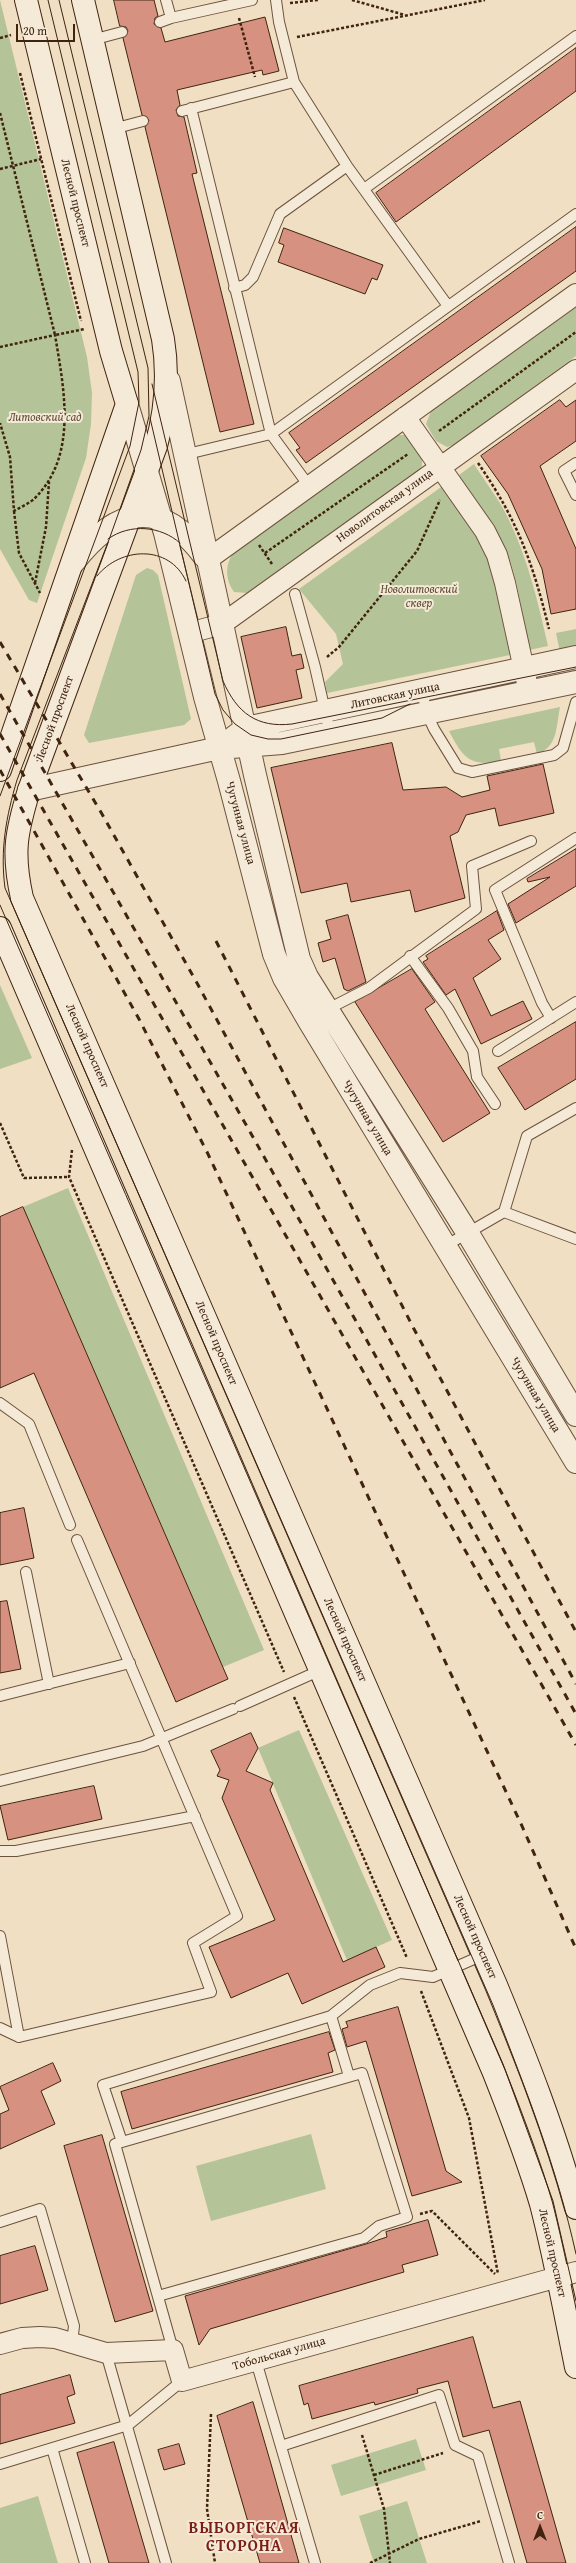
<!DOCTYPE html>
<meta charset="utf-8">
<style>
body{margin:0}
#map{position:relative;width:576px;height:2563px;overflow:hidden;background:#f0dfc3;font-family:"Gentium Book Plus",serif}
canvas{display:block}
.north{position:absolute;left:520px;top:2507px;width:40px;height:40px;-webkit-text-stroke:3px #f5ead8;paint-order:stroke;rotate:0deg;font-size:11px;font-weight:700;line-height:16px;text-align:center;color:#402410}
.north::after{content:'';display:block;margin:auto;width:14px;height:18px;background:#402410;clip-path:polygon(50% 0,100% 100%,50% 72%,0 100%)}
.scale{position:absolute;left:16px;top:24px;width:59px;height:18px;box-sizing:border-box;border:2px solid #402410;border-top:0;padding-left:5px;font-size:12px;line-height:14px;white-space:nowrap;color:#402410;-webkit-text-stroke:3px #f5ead8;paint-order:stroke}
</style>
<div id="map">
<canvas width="576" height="2563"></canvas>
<div class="north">С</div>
<div class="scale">20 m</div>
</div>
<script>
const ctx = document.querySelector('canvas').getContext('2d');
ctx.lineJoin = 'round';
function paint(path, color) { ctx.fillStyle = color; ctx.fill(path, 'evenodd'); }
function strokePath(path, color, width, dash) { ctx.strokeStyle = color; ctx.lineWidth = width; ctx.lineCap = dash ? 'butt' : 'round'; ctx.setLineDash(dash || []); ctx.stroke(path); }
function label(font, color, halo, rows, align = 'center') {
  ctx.font = font + ' "Gentium Book Plus",serif'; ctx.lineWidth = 4; ctx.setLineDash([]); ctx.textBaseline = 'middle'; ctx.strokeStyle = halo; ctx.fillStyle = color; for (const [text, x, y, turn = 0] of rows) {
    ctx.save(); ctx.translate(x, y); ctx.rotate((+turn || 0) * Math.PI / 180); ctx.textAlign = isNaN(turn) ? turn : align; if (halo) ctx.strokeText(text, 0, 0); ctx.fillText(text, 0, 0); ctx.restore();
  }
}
const green = new Path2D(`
 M0 0 87 357 92 393 91 424 86 458 37 603 29 600 0 549Z
 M576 307V356L453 445 447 447 436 441 426 424 431 411Z
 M399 435H407L422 454V466L418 471 247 593 234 592C225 580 225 565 233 553L392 438Z
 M474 464C485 482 499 499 508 518 528 559 538 602 548 646L529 650C522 617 519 579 505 548 492 522 475 499 459 475Z
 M444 485 487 549 510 655 327 693 325 682 343 664 336 634 299 589Z
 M147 568 153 570 158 575 191 719 184 725 89 743 84 735 136 575Z
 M576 629V649L560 652 556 633Z
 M560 707C556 727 558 747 537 754L534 742 499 749 501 761C470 767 463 758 449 731Z
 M0 985 32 1058 0 1069Z
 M68 1188 264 1650 223 1667 23 1207Z
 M299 1730 392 1940 347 1960 258 1748Z
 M311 2134 326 2189 211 2221 196 2166Z
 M416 2439 426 2470 341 2496 331 2465Z
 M38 2496 58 2563H0V2508Z
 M407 2501 427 2563H374L359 2516Z`);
const building = new Path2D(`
 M114 0H154L158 16 155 18 154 24 161 28 165 42 265 17 279 71 263 75 262 70 177 90 180 105 176 110 178 116 184 117 197 173 192 174 254 424 220 432 145 127 149 120 142 115 123 38 128 31 126 27 120 26Z
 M576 48V91L396 222 376 193Z
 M576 227V271L306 463 296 450 300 448 289 433Z
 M284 228 383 265 377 280 372 278 365 294 278 262 284 245 279 243Z
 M560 400 566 407 576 400V441L540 466 576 549V609L551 614 542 569 508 494 481 456Z
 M286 627 292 656 301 654 304 668 296 670 302 698 257 708 241 637Z
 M392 743 403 790 446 787 462 797 490 790 487 776 543 764 554 813 499 826 495 808 466 815 458 832 450 836 465 898 415 912 410 890 351 902 347 883 301 893 271 768Z
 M576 849V886L516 923 508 904 550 877 528 882 527 879Z
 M497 911 504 930 488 940 501 959 473 978 491 1016 523 1001 532 1019 481 1044 455 989 446 995 423 962 428 959 426 956Z
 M348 915 366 982 348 991 344 989 335 958 323 962 318 943 331 939 326 921Z
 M412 969 435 1002 425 1009 490 1113 443 1142 355 1002Z
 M576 1022V1079L525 1110 498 1068Z
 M23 1207 228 1679 176 1702 34 1373 0 1388V1217Z
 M24 1508 34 1558 0 1565V1513Z
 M7 1601 21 1669 0 1673V1602Z
 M251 1733 258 1748 246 1771 273 1783 270 1790 343 1962 376 1947 385 1967 302 2004 288 1973 231 1998 209 1947 275 1920 222 1798 229 1780 217 1776 220 1770 211 1751Z
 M94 1786 102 1819 8 1840 0 1806Z
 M398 2007 446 2171 462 2182 412 2196 366 2041 347 2047 342 2029 348 2027 346 2022Z
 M329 2032 335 2050 328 2053 333 2072 132 2129 121 2092Z
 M53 2063 61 2081 41 2091 55 2124 0 2149V2114L9 2110 0 2087Z
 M102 2135 153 2311 115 2322 64 2146Z
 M428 2220 438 2255 402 2265 404 2272 210 2329 199 2345 185 2296 366 2244 387 2237 386 2232Z
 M35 2246 48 2290 0 2304V2256Z
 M473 2337 493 2408 520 2401 566 2563H527L489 2430 463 2437 448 2381 417 2389 418 2393 375 2405 374 2402 312 2419 308 2403 304 2405 299 2386Z
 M70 2375 75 2394 67 2397 75 2423 0 2444V2395Z
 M253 2402 271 2464 299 2563H260L217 2416Z
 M114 2442 122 2470 149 2563H109L77 2453Z
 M179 2444 185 2464 164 2470 158 2450Z`);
const path = new Path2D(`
 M352 0 405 15
 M290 3 318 0
 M239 18 255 77
 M297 37 485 0
 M0 38 11 35
 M20 73 81 321
 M0 113 55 335 85 329
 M0 169 41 159
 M0 347 55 335C64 389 78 455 35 498 30 503 21 507 14 511L10 457 0 423
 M439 431 576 332
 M478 463C517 519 533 563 549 629
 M14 511 19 553 40 593
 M259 545 272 564
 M265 553 408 454
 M35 583 46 527 49 482
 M327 657 339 647 417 551 440 500
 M0 1123 24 1178 69 1177
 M72 1150 69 1177 284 1672
 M294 1697 407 1958
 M421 1991 469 2118 498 2274
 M420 2214 432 2211 495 2274
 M211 2414 207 2509 215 2563
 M362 2435 384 2509 390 2563
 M374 2475 443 2453
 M370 2563 419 2539 481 2521`);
const service = new Path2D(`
 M166 0 171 18 252 0
 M160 22 171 18
 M92 40 122 32
 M294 82 347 166 448 306
 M191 108 271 434 576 214
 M182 111 294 82 279 22 276 0
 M113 129 143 121
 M364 189 576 36
 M234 288 245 285 253 277 280 214 347 166
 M183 455 271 434 309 486
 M576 463 564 471 576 495
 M295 594 315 667 330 733
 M422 691 427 714 434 729 458 768 472 772 554 755 563 748 576 702
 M410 956 448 1008 473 1051 477 1077 495 1104
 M326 1010 369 988 476 909 472 866 531 841
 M551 1018 542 1003 495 890 576 838
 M498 1051 576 1002
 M504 1212 576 1239
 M445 1246 504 1212 527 1136 576 1108
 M0 1403 29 1424 70 1525
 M26 1572 49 1684
 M0 1696 130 1663
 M240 1706 321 1670
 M0 1781 143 1746 233 1709
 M0 1851H16L195 1816
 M0 1936 19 2037
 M331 2016 370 1985 400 1973 433 1977 483 1955
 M0 2028 19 2037 211 1992 193 1943 237 1916 77 1540
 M122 2142 103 2085 331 2016 349 2076
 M0 2222 40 2209 74 2326 72 2343
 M158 2296 364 2238 379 2226 407 2217 362 2073 115 2144 173 2350
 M106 2353 166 2563
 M256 2361 315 2563
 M281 2446 439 2395 455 2445 478 2456 509 2563
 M52 2448 85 2563
 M0 2464 128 2425 182 2381`);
const minor = new Path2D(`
 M405 417 485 531 497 555 505 583 529 692
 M207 560 576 294
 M189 633 222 624 576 370
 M0 2344 22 2338 40 2337 55 2338 106 2353 173 2350 182 2381 576 2272`);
const tertiary = new Path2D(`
 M169 381 255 775 299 959 307 977 467 1232 576 1415
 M127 404 165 533 205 697 229 781 274 954 284 978 309 1021 576 1462
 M73 563C116 508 159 496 204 556
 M234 737 246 728 576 657
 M29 790 219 748 282 743 576 682`);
const secondary = new Path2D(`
 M83 0 163 339C169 376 166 410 156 446L29 790C16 833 12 853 22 898L496 1985C526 2058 555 2131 576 2208
 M0 770 127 404 111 351 26 0
 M0 928 494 2073C511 2116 528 2160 541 2204 555 2258 565 2313 576 2367`);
const tram = new Path2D(`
 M59 0 148 368 149 416 141 450 110 537 17 780C6 817 0 850 5 888L493 2005C525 2087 557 2168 576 2254
 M152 384 223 681C237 713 257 728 292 724L576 667
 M150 418 215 694 223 710 235 724 251 735 268 739H281L382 718 410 704
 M108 539C130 523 161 526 180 543
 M97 576C120 547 169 544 186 581
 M0 796 130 446 139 402 138 372 48 0
 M0 905 503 2064 553 2201 576 2301`);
const rail = new Path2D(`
 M0 642 102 814 197 983 576 1684
 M0 694 249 1130 576 1714
 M0 734 576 1745
 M0 770 139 1019 208 1154 522 1826 576 1949
 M216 941 414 1329 576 1632`);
const streetNames = [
 ["Лесной проспект",75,203,76],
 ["Новолитовская улица",385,506,-36],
 ["Литовская улица",395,696,-12],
 ["Лесной проспект",55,719,-70],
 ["Чугунная улица",240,823,75],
 ["Лесной проспект",87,1046,66],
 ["Чугунная улица",367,1118,59],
 ["Лесной проспект",216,1343,67],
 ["Чугунная улица",535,1395,59],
 ["Лесной проспект",345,1640,66],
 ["Лесной проспект",475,1937,66],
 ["Лесной проспект",552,2253,77],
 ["Тобольская улица",279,2354,-16]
];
const parkNames = [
 ["Литовский сад",45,418],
 ["Новолитовский",419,590],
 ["сквер",419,604]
];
const districtNames = [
 ["ВЫБОРГСКАЯ",244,2529],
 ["СТОРОНА",244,2547]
];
paint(green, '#b4c398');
paint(building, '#d69180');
strokePath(building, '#402410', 1);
strokePath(service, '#6c533d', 12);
strokePath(minor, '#6c533d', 22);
strokePath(tertiary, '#6c533d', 24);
strokePath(secondary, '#402410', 24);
strokePath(path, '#402410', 2.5, [3, 2]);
strokePath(service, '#f5ead8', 10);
strokePath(minor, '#f5ead8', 20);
strokePath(tertiary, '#f5ead8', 22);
strokePath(secondary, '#f5ead8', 22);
strokePath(tram, '#402410', 1);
strokePath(rail, '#402410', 3, [7, 7]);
label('12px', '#402410', '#f5ead8', streetNames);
label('italic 12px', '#5d4c32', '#f5ead8', parkNames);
ctx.letterSpacing = '1px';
label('bold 16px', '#7a1f14', '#f5ead8', districtNames);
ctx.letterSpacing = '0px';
</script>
